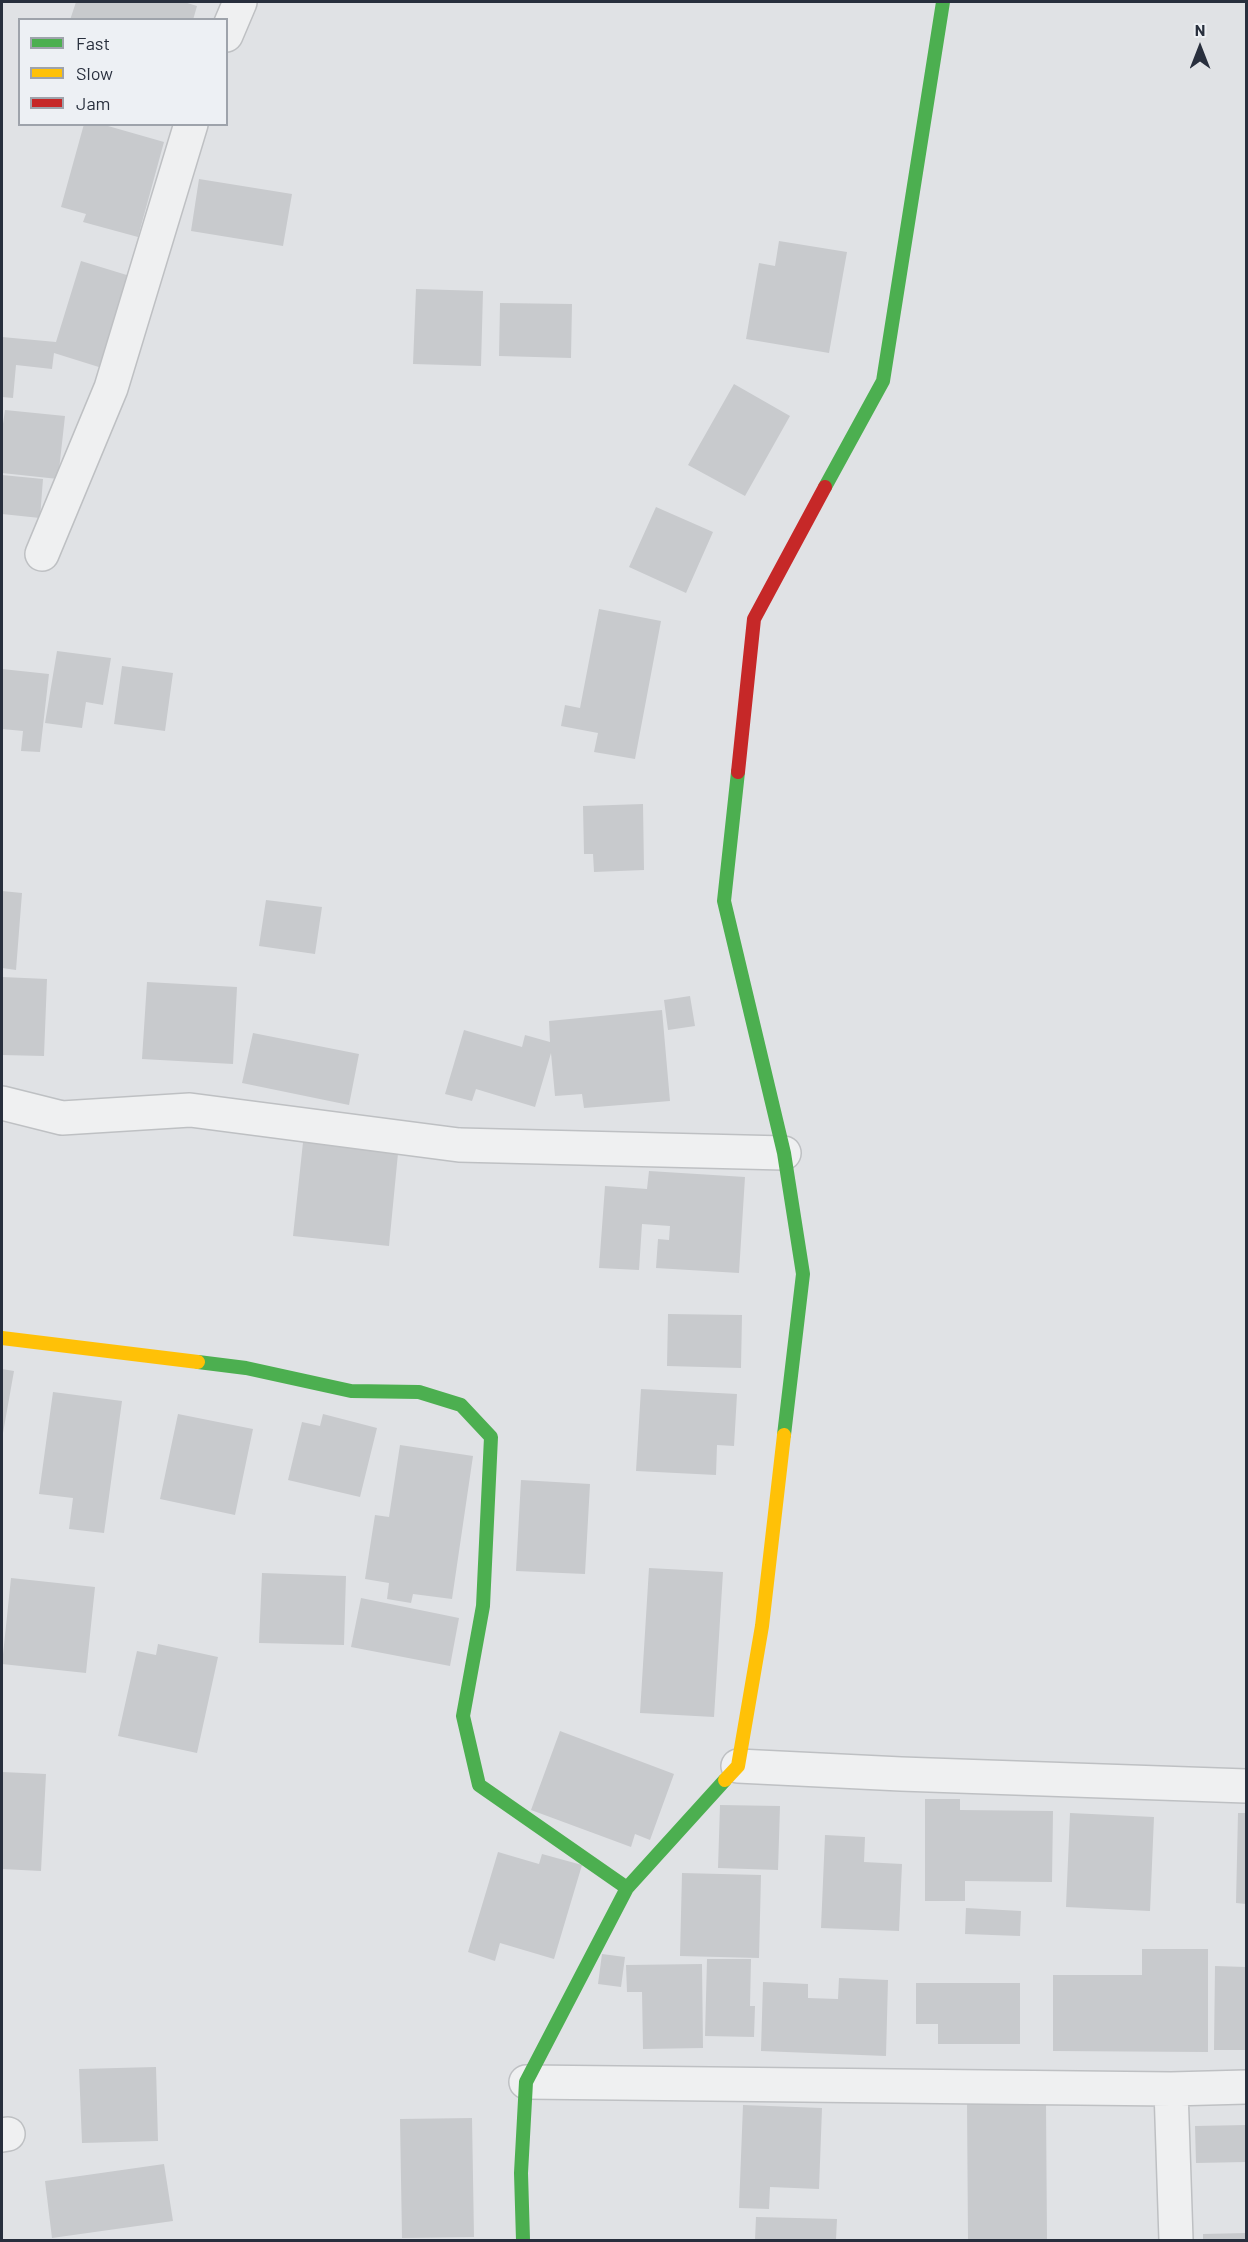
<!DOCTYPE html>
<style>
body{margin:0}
#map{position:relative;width:1248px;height:2242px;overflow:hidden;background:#e0e2e5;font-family:Barlow,sans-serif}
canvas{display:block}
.frame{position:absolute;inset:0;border:3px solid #282f3d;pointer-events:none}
.legend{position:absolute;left:18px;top:18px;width:210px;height:108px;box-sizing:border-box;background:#edf0f4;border:2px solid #9ea3ab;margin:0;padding:8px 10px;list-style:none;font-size:18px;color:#282f3d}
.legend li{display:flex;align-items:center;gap:12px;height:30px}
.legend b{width:30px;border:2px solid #9ea3ab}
.north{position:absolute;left:1170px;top:18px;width:60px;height:60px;-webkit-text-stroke:4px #edf0f4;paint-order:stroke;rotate:0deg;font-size:16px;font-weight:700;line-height:24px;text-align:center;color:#282f3d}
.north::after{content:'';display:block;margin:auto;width:21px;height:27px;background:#282f3d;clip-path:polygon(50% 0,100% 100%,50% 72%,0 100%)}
</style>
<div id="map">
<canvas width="1248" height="2242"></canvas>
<div class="frame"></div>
<ul class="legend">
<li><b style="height:8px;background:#4caf50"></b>Fast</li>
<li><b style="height:8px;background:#ffc107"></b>Slow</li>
<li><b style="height:8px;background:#c62828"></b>Jam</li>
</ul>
<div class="north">N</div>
</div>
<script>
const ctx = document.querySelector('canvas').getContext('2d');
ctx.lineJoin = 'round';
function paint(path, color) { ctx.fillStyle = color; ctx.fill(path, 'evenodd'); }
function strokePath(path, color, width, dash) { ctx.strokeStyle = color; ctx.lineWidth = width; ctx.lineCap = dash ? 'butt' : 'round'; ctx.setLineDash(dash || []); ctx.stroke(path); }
const building = new Path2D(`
 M76 2H184L197 6 193 20H70Z
 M84 124H101L164 142 138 237 83 222 86 214 61 207Z
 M199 179 292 194 283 246 191 231Z
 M779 241 847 252 829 353 746 339 759 263 775 266Z
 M81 261 130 276 102 368 54 353 52 369 16 365 13 398 2 397V337L56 342Z
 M416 289 483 291 481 366 413 364Z
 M500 303 572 304 571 358 499 356Z
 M734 384 790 416 745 496 688 465Z
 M5 410 65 416 58 479 2 473V431Z
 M2 475 43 479 40 518 2 514Z
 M656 507 713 532 686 593 629 567Z
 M599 609 661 621 635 759 594 752 598 733 561 726 565 705 580 708Z
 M57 651 111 658 103 705 86 702 82 728 45 723Z
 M122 666 173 673 165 731 114 724Z
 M2 669 49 674 40 752 21 751 23 731 2 729Z
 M643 804 644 870 594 872 593 854H584L583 806Z
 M2 891 22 893 16 970 2 968Z
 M266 900 322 907 315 954 259 946Z
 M2 977 47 979 44 1056 2 1055Z
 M147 982 237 987 233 1064 142 1059Z
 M690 996 695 1026 668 1030 664 1000Z
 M662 1010 670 1101 584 1108 582 1094 555 1096 551 1053 535 1107 476 1089 472 1101 445 1094 464 1030 522 1047 525 1035 550 1042 549 1021Z
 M253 1033 359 1054 349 1105 242 1083Z
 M304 1133 399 1143 389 1246 293 1236Z
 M649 1171 745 1177 739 1273 656 1268 658 1239 669 1240 670 1226 642 1224 639 1270 599 1268 605 1186 647 1189Z
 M668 1314 742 1315 741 1368 667 1366Z
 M2 1369 14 1371 3 1433H2Z
 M641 1389 737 1394 734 1446 717 1445 716 1475 636 1471Z
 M53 1392 122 1401 104 1533 69 1529 73 1498 39 1494Z
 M178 1414 253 1429 235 1515 160 1499Z
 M323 1414 377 1428 360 1497 288 1480 302 1422 320 1426Z
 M400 1445 473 1456 452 1599 413 1594 411 1603 387 1599 389 1583 365 1579 375 1515 389 1517Z
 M521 1480 590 1484 585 1574 516 1571Z
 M649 1568 723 1572 714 1717 640 1713Z
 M262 1573 346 1576 344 1645 259 1643Z
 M11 1578 95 1587 86 1673 2 1664Z
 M361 1598 459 1618 450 1666 351 1647Z
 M158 1644 218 1657 197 1753 118 1736 137 1651 156 1655Z
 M560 1731 674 1774 650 1840 635 1834 631 1847 531 1810Z
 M2 1772 46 1774 41 1871 2 1869Z
 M925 1799H960V1810L1053 1811 1052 1882 965 1881V1901H925Z
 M720 1805 780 1806 778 1870 718 1868Z
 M1070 1813 1154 1817 1150 1911 1066 1907Z
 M1238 1813H1246V1904L1236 1903Z
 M825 1835 865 1837 864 1862 902 1864 899 1931 821 1928Z
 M498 1852 539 1864 542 1854 582 1865 554 1959 500 1943 495 1961 468 1952Z
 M682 1873 761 1875 759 1958 680 1956Z
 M966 1908 1021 1911 1020 1936 965 1934Z
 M1142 1949H1208V2052L1053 2051V1975H1142Z
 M602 1954 625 1957 621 1987 598 1984Z
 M707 1959H751L750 2006H755L754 2037 705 2036Z
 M702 1964 703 2048 643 2049 642 1992H627L626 1965Z
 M1215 1966 1246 1967V2050H1214Z
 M839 1978 888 1980 886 2056 761 2051 763 1982 808 1984V1998L838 1999Z
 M916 1983H1020V2044H938V2024H916Z
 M156 2067 158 2141 82 2143 79 2069Z
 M967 2102H1046L1047 2240H968Z
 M743 2105 822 2108 819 2189 770 2187 769 2209 739 2208Z
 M472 2118 474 2237 402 2238 400 2119Z
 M1246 2125V2162L1196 2163 1195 2126Z
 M164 2164 173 2221 52 2238 45 2181Z
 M756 2217 837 2219 836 2240H755Z
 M1246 2233V2240H1203V2234Z`);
const street = new Path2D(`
 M226 35 240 2
 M42 554 111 388 191 124
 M2 1103 62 1118 190 1110 459 1145 784 1153
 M738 1766 901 1774 1246 1786
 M526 2082 1171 2089 1246 2087
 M1171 2089 1176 2240
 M2 2135 8 2134`);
const fast = new Path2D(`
 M825 487 883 381 943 2
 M738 772 724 901 784 1153 803 1274 784 1435
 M198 1362 246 1368 351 1391 419 1392 461 1405 491 1437 483 1606 463 1716 479 1785 627 1888
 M523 2240 521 2173 526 2082 627 1888 725 1780`);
const slow = new Path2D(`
 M2 1338 198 1362
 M725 1780 738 1766 762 1626 784 1435`);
const jam = new Path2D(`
 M738 772 754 619 825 487`);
paint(building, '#c8cacd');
strokePath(street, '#bec0c3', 36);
strokePath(street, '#eff0f1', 33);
strokePath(fast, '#4caf50', 14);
strokePath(slow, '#ffc107', 14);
strokePath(jam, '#c62828', 14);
</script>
